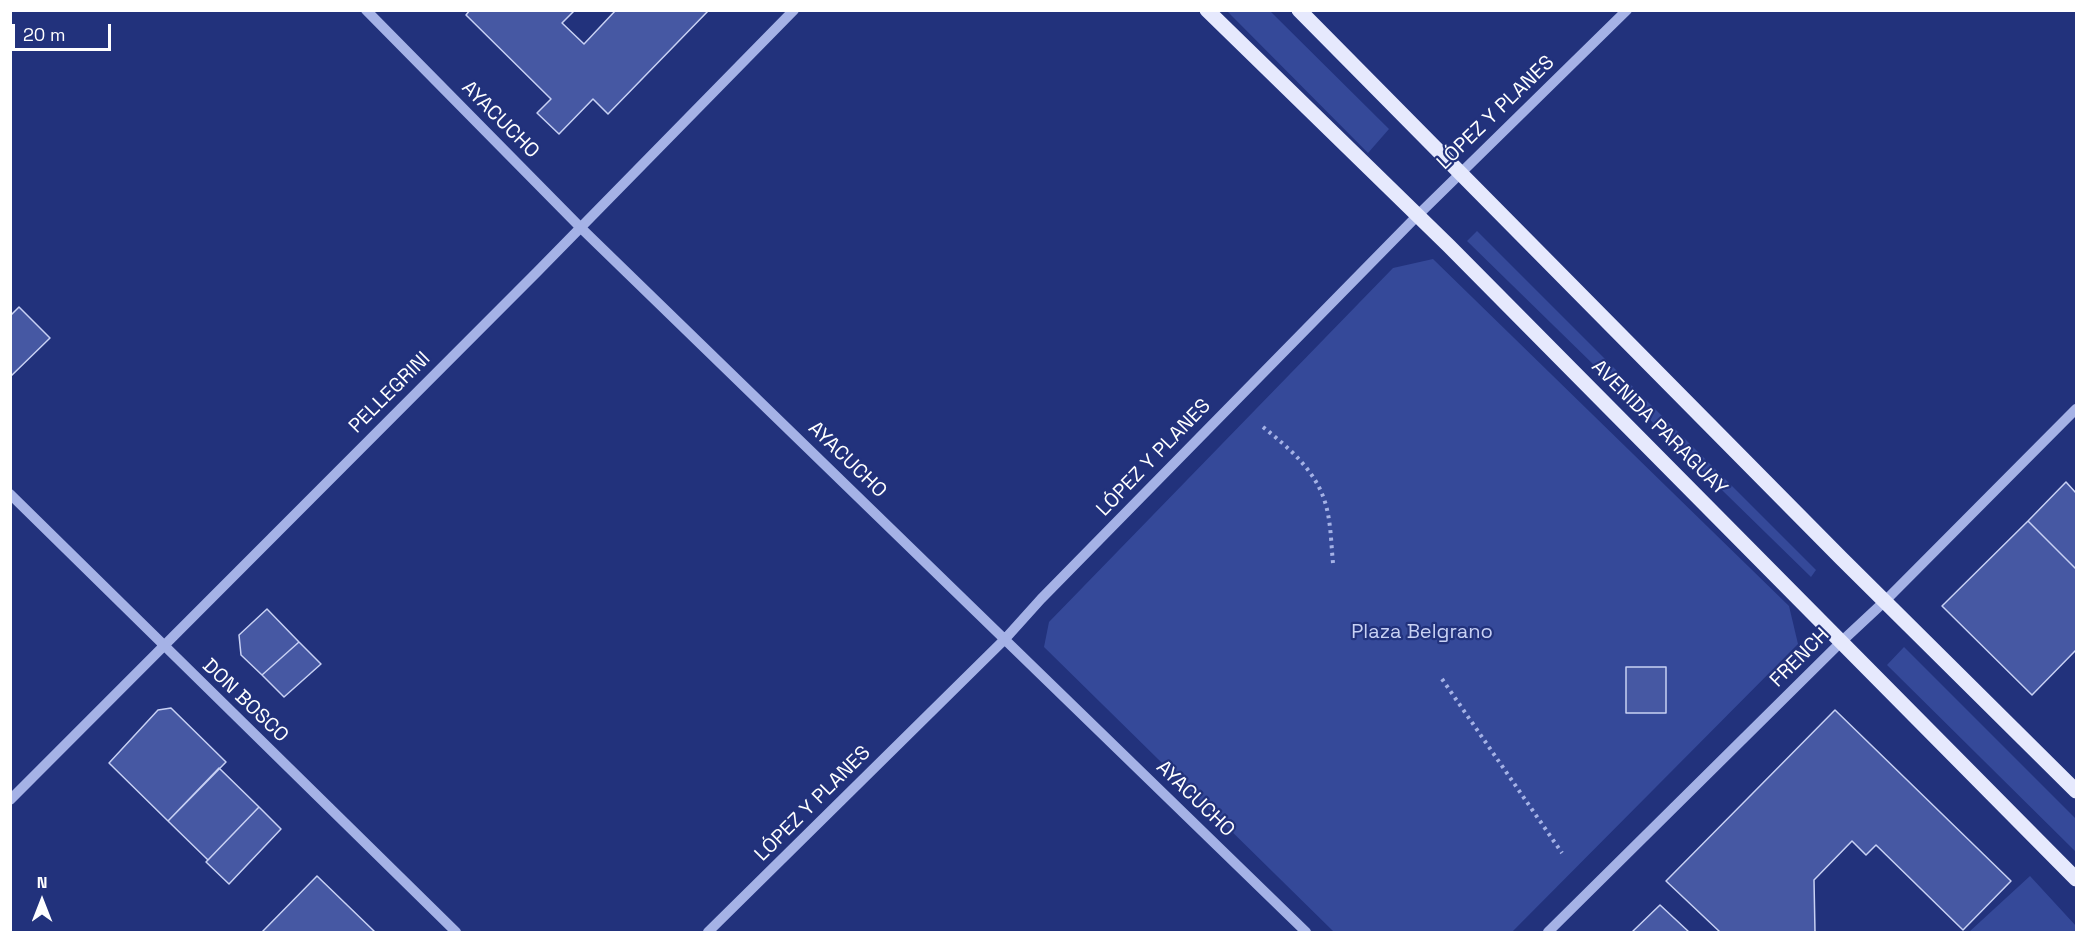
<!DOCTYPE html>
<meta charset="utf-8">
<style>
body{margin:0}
#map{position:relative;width:2087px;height:943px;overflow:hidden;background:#22327c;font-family:"Space Grotesk",sans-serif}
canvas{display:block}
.frame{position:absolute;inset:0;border:12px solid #fff;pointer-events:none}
.north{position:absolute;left:12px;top:871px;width:60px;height:60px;-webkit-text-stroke:4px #22327c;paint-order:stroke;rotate:0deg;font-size:16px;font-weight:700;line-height:24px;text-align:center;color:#fff}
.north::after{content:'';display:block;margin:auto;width:21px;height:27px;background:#fff;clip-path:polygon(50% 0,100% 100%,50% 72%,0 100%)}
.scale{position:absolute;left:12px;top:24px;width:99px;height:27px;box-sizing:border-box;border:3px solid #fff;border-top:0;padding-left:8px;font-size:18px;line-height:21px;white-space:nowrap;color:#fff;-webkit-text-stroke:4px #22327c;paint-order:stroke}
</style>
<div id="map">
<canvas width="2087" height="943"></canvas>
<div class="frame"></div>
<div class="north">N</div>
<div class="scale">20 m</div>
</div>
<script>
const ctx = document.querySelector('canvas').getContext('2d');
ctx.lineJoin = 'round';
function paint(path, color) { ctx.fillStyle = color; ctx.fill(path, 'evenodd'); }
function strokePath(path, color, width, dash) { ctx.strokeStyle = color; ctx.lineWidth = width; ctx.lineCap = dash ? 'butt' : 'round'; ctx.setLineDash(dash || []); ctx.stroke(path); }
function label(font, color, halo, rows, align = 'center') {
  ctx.font = font + ' "Space Grotesk",sans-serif'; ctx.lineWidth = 4.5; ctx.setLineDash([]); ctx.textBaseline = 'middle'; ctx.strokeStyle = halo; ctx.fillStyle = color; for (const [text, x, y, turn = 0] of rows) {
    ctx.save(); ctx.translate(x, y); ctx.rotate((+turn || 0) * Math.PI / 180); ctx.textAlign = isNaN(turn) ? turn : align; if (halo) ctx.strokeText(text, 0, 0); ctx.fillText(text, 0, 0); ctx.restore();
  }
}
const green = new Path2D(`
 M1227 11H1270L1389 129 1368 153Z
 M1477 231 1816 570 1811 577 1467 241Z
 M1433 259 1789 606 1798 644 1512 932H1334L1044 647 1049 622 1393 268Z
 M1904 647 2076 819V852L1887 665Z
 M2030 876 2076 926V932H1969Z`);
const building = new Path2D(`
 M470 10H575L562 23 584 44 616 10H709L608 114 593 99 559 134 537 113 551 99 466 15Z
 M19 307 50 338 10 377V316Z
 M2066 482 2076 493V569L2028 521Z
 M2028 521 2076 569V650L2032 695 1942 606Z
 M267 609 299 642 262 675 241 655 239 635Z
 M299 642 321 664 284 697 262 675Z
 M1626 667H1666V713H1626Z
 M171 708 226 762 168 821 109 763 158 710Z
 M1835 710 2011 881 1963 930 1876 845 1866 855 1852 841 1814 880 1815 932H1720L1666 881Z
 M219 768 259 807 208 860 168 821Z
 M259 807 281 829 229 884 206 862Z
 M317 876 375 932H262Z
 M1660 905 1689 932H1632Z`);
const path = new Path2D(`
 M1263 427C1289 448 1315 470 1325 502 1331 521 1331 543 1333 563
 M1442 679 1562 853`);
const minor = new Path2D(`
 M366 10 581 228 1306 932
 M10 494 456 932
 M10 800 537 272 794 10
 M708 932 1005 639 1041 599 1418 215 1627 10
 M1548 932 1841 642 1885 601 2076 409`);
const major = new Path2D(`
 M1207 10 1449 246 2076 879
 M1299 10 1841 558 2076 791`);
const streetNames = [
 ["LÓPEZ Y PLANES",1496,113,-44],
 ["AYACUCHO",500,120,45],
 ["PELLEGRINI",390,393,-45],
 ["AVENIDA PARAGUAY",1659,428,45],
 ["LÓPEZ Y PLANES",1154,458,-46],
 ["AYACUCHO",847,460,44],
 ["FRENCH",1800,658,-45],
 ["DON BOSCO",245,701,44],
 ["AYACUCHO",1195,799,44],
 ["LÓPEZ Y PLANES",813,804,-45]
];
const parkNames = [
 ["Plaza Belgrano",1422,633]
];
paint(green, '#354999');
paint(building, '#4658a3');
strokePath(building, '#c8d1f4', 1.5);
strokePath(path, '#a5b2e6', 4, [3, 4.5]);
strokePath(minor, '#a5b2e6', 10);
strokePath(major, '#e6e9fd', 15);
label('20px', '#fff', '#22327c', streetNames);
label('20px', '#c8d1f4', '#22327c', parkNames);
</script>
